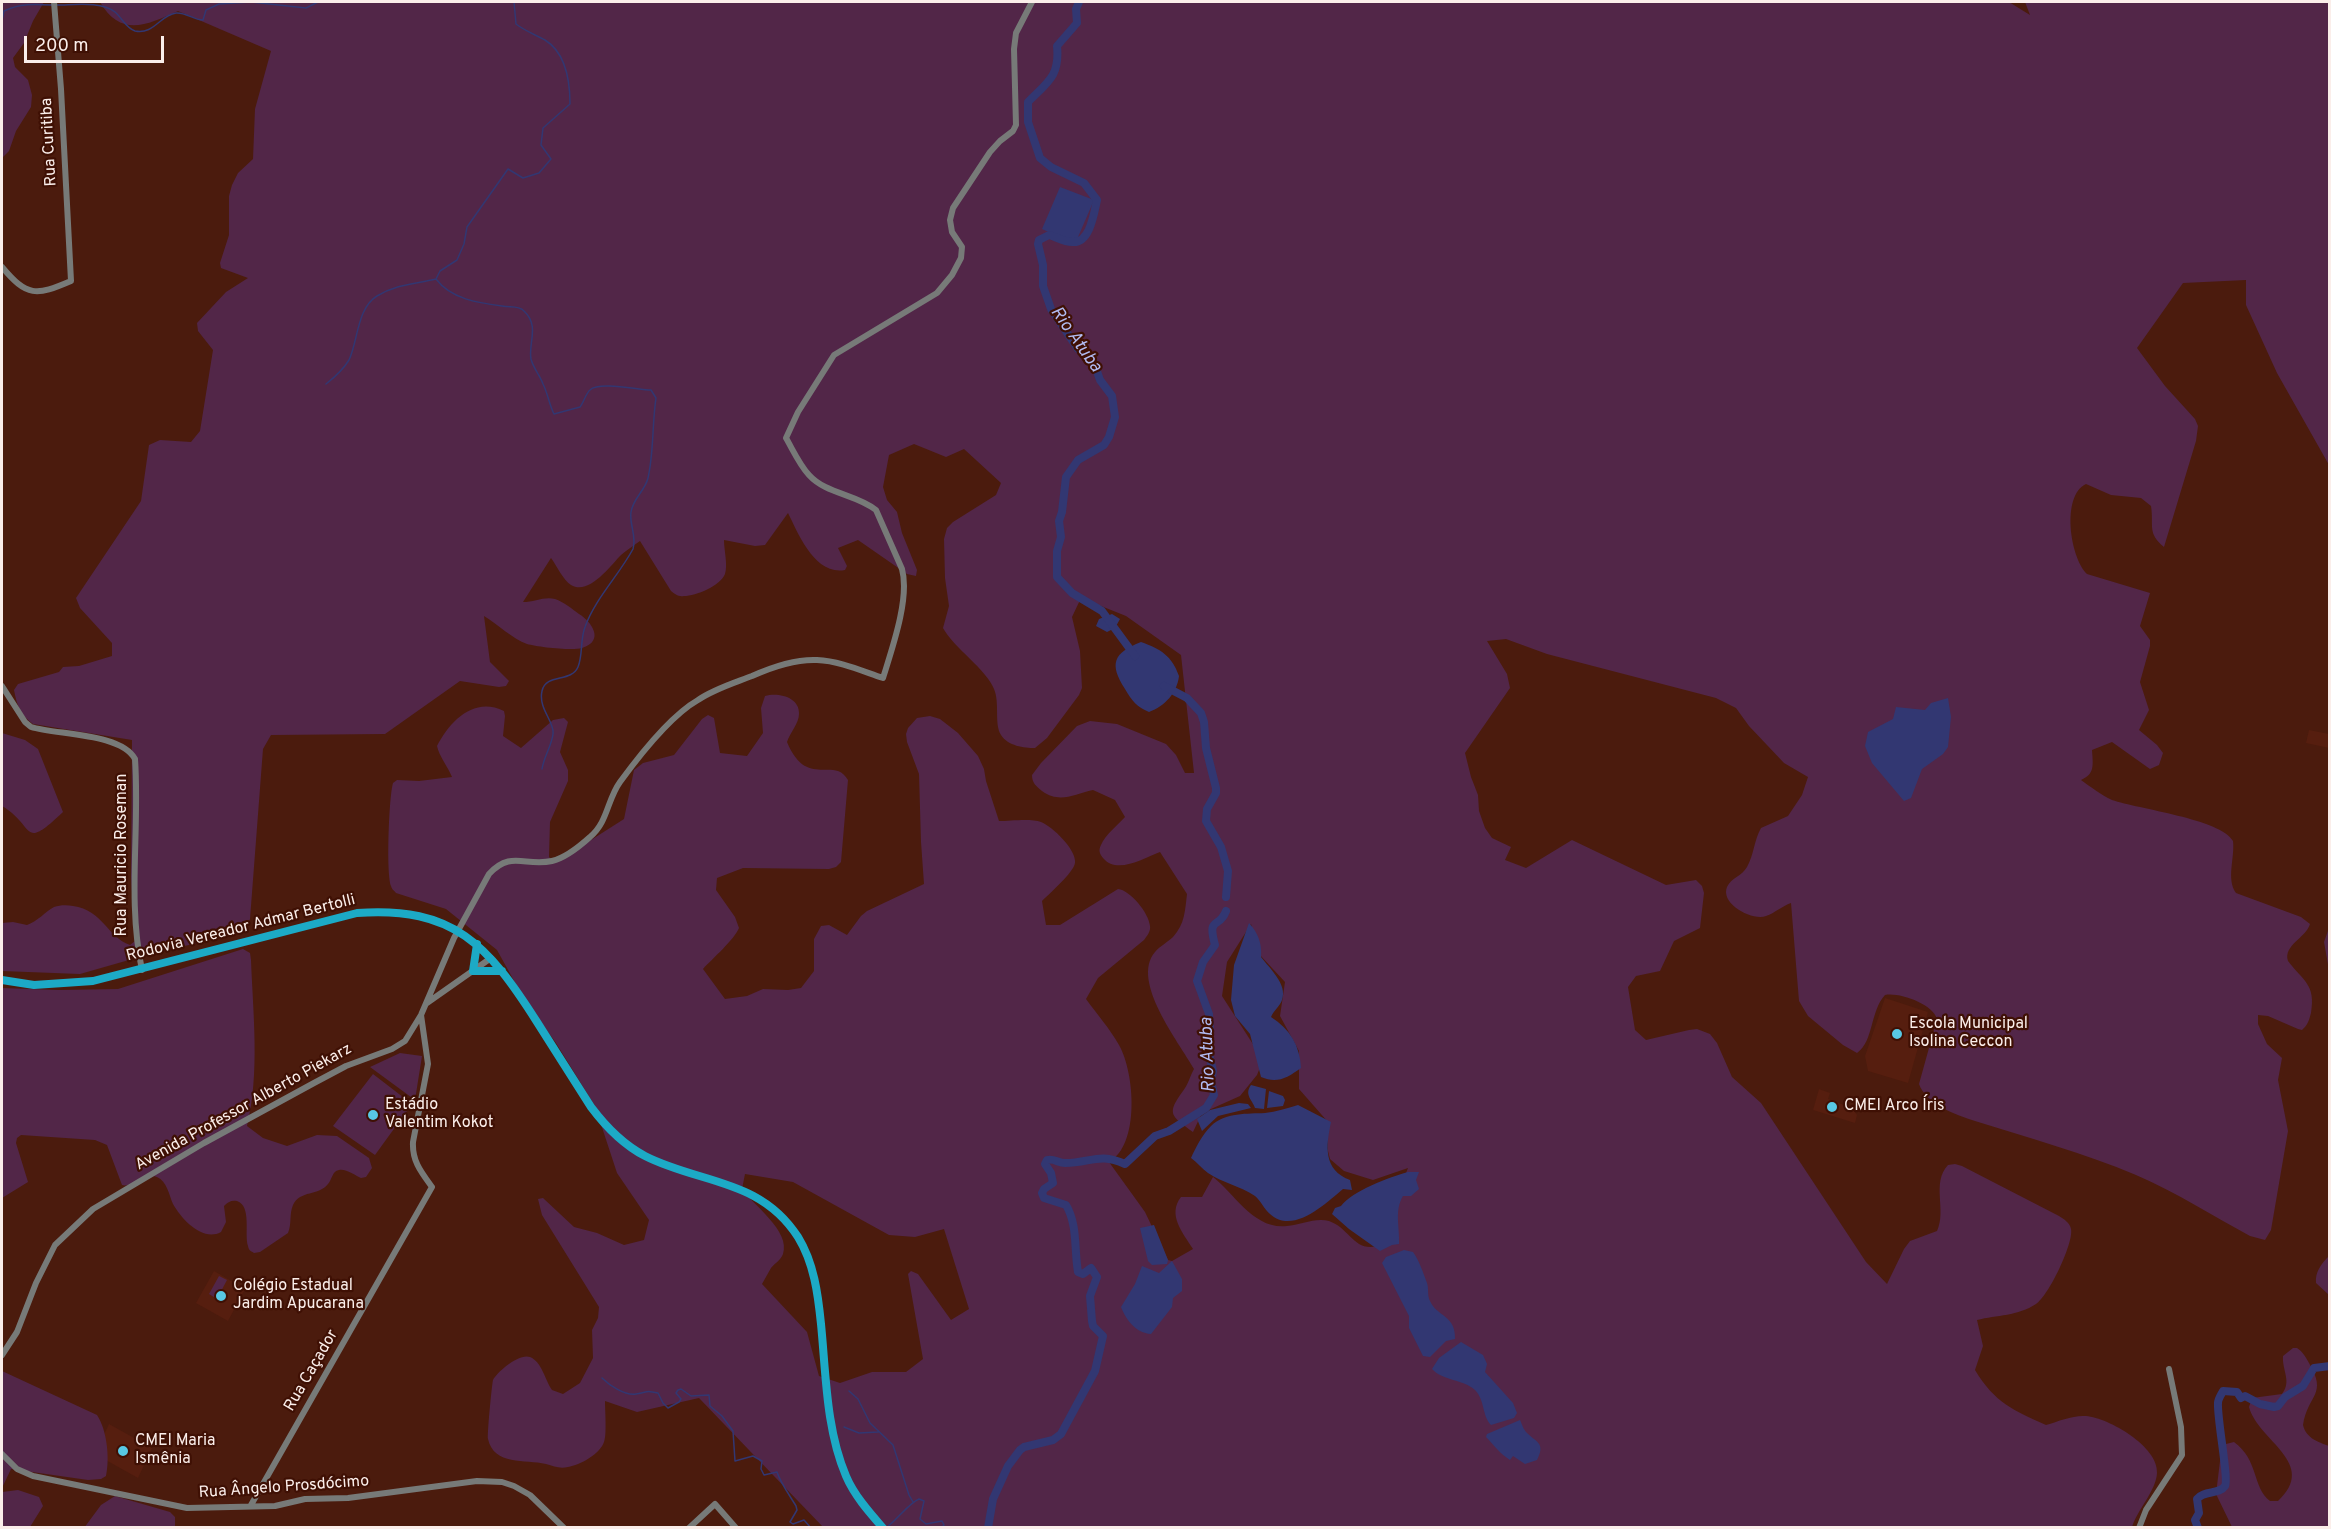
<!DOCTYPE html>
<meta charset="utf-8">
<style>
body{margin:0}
#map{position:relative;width:2331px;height:1529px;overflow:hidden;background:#4b1b0d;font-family:Overpass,sans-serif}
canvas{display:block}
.frame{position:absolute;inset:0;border:3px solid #fbeeea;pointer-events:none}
.scale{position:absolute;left:24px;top:36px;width:140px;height:27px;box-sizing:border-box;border:3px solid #fbeeea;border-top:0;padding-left:8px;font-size:18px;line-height:21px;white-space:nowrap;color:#fbeeea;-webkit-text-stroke:4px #3f1004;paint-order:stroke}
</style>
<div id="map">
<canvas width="2331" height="1529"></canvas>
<div class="frame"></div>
<div class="scale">200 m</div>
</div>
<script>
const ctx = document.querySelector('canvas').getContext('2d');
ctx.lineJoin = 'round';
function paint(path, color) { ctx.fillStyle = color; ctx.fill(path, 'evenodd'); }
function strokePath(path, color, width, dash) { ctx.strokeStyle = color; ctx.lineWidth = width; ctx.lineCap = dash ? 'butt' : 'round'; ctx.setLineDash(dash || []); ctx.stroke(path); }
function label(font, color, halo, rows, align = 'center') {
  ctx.font = font + ' Overpass,sans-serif'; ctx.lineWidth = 4.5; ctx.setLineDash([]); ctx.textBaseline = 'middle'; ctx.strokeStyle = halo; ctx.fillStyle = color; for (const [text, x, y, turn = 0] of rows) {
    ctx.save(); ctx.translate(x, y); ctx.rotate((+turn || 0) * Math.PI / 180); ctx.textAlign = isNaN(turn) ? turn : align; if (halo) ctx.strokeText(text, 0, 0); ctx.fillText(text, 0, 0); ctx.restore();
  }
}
const built = new Path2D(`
 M2309 730 2329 734V748L2306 743Z
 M1885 998 1928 1012 1908 1083 1868 1071 1865 1056Z
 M1819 1089 1830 1093 1828 1099 1852 1108 1857 1115 1855 1123 1813 1110Z
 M214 1271 245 1289 228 1321 196 1303Z
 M109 1424 152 1448 138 1478 95 1454Z`);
const green = new Path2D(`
 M2 2H44L33 21 24 43 13 58 15 67 28 80 32 95 31 107 16 131 9 151 2 158Z
 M100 2H2009L2030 15 2025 2H2329V465L2277 373 2246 305V280L2183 283 2137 348 2165 386 2195 419 2198 426 2196 441 2164 547C2147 533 2154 526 2151 506L2141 498 2111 495 2086 484C2061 496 2070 557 2087 574L2150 593 2140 626 2150 640V646L2140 682 2149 710 2139 730 2157 745 2163 753 2159 765 2150 769 2112 742 2092 750C2093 765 2095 774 2081 780 2091 787 2101 795 2112 800 2138 809 2221 819 2233 841 2235 858 2226 879 2236 893L2301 917 2310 924C2306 938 2283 945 2288 961 2303 981 2316 984 2311 1013 2309 1020 2308 1025 2302 1030L2298 1029 2268 1016 2258 1015V1024L2267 1044 2282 1058 2278 1080 2288 1131 2271 1230 2265 1240 2250 1236C2213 1216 2176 1192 2136 1175 2084 1153 2029 1138 1975 1121 1956 1115 1926 1104 1919 1084L1937 1019C1933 1004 1899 992 1885 995 1870 1011 1874 1041 1857 1053L1843 1045 1808 1016 1799 1001 1791 903C1782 906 1775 913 1766 916 1752 921 1720 904 1727 887 1731 878 1742 876 1747 867 1754 855 1754 840 1761 828L1788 816 1802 795 1808 777 1784 763 1749 726 1736 708 1716 698 1547 654 1506 639 1487 641 1507 674 1510 688 1465 753 1471 777 1478 795 1479 811 1485 828 1492 838 1511 847 1505 860 1526 868 1572 840 1666 885 1696 880 1702 886 1704 893 1700 928 1674 941 1660 971 1636 976 1628 987 1635 1030 1646 1040 1689 1030 1697 1029 1710 1034 1717 1043 1732 1077 1761 1103 1866 1262 1887 1284 1904 1249 1910 1241 1937 1231C1947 1210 1931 1183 1948 1165L1955 1164 1962 1166 2059 1216C2064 1219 2070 1223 2071 1229 2074 1243 2048 1297 2036 1304 2018 1316 1997 1315 1977 1320L1983 1346 1975 1370C1995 1403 2013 1410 2046 1425 2059 1421 2073 1415 2086 1416 2109 1418 2159 1447 2157 1473 2156 1491 2137 1510 2132 1527H823L699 1398 637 1412 605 1401C605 1410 607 1435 604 1442 600 1454 580 1465 568 1467 559 1469 554 1466 546 1464 525 1459 494 1466 488 1439 487 1435 492 1383 493 1380 497 1372 519 1353 530 1357 542 1362 545 1380 552 1390L563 1394 580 1383 593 1358 592 1330 598 1318 599 1307 542 1215 538 1199 543 1198 574 1227 597 1233 624 1245 644 1240 649 1220 617 1173 595 1106 556 1043 523 997 497 950 446 909 396 893C394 890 392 890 391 886 386 872 389 796 393 783L397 780 419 781 452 777C448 767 439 756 437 746 450 721 474 696 504 711L505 716 503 736 521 748 553 720 564 718 568 722 560 752 568 770V781L550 822 549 857 555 863 624 819 634 770 643 763 674 755 702 719 708 715 714 718 720 753 747 756 763 733 761 708 765 696C778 692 800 697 799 714 799 723 790 733 787 742 807 790 834 755 848 780L841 862 836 867 829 869 743 868 717 878 716 890 735 917 739 928C734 940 713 958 703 969L725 999 747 996 763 989 788 990 801 988 814 971V939L821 926 829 925 847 935 861 916 867 911 924 884 921 842 919 774 907 742 906 734 908 728 917 718 930 716 940 719 958 733 978 756 984 769 986 781 999 821C1010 821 1031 818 1041 822 1052 826 1077 850 1075 863 1074 872 1049 894 1042 901L1046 925H1060L1118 889C1130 890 1149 913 1150 926 1151 931 1147 936 1144 940L1098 978 1086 999C1097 1014 1110 1029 1119 1045 1135 1073 1140 1145 1109 1162L1145 1212 1168 1260 1172 1261 1193 1249C1183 1233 1167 1215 1181 1197H1202L1213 1177C1235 1194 1254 1230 1287 1226 1300 1225 1316 1217 1329 1221 1352 1229 1354 1256 1384 1244L1392 1209 1408 1168 1373 1180 1344 1171 1330 1159 1328 1151V1122L1299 1089V1051L1280 1016 1285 982 1259 954 1251 924 1227 962 1222 996 1258 1052 1261 1065 1257 1075 1240 1096 1202 1113 1193 1132C1171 1116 1166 1114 1183 1091 1188 1085 1190 1076 1194 1069 1179 1042 1130 981 1155 952 1160 946 1168 942 1173 937 1185 924 1185 910 1187 894L1160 852C1144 858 1117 875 1103 858 1100 854 1098 851 1101 845 1105 835 1118 825 1125 817L1115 800 1093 790C1074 794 1060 804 1042 791 1036 786 1032 783 1032 775L1041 763 1077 726 1090 721 1117 724 1166 744 1176 755 1185 773H1194L1181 655 1126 616 1081 598 1072 617 1080 651 1082 688 1079 695 1047 738 1035 748C1024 748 1008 746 1001 735 994 724 1000 703 994 689 987 670 953 647 943 628L949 606 945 578 944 539 947 528 953 522 996 495 1001 483 964 449 946 457 914 444 889 455 883 487 887 500 897 512 902 533 917 570 916 576 907 574 858 540 838 548 847 566 845 570C815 576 798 533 788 513L765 545 755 546 724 540C724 550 728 565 725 574 720 586 696 596 684 596 678 597 675 594 671 591L640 541C634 545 627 550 621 555 611 565 589 596 571 585 563 580 557 566 551 558L523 602C534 602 545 596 555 599 564 602 572 609 579 614 592 622 605 641 582 648 572 651 538 647 527 644 513 639 497 624 484 616L490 662 509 681 506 686 499 687 460 681 385 734 271 735 263 749 250 919 246 929 232 935 150 954 80 974 2 971V923L13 922 27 925C38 921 45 912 54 907 60 905 67 905 73 906 103 910 107 937 130 945L135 941 131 877 132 740 33 724C20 715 17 705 14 690L18 684 59 672 63 667 79 666 112 656V643L80 608 76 598 141 501 149 445 160 440 191 442 200 431 213 350 198 331 197 323 226 292 248 278 221 268 220 263 229 235V196L232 185 238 173 253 159 255 109 271 51 178 11C147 25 121 38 100 2ZM745 1174 793 1182 889 1235 915 1237 944 1229 969 1309 951 1320 918 1274 911 1271 908 1274 923 1359 906 1372H872L840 1383 819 1376 807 1332 762 1284C765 1279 768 1273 771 1268 775 1263 781 1260 783 1254 791 1231 753 1205 742 1189Z
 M2 733 25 740 38 749 63 812C21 852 36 826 2 806Z
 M2329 928V970L2324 942Z
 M243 949 250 953 251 960C253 1014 260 1073 247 1126L263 1138 287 1146 317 1135 337 1136 369 1158 372 1168 366 1177 361 1178C355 1175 345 1168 339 1170 332 1171 332 1180 328 1184 319 1196 300 1190 293 1205 289 1214 292 1224 288 1233L260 1252 254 1253C251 1251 249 1251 248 1246 244 1235 252 1206 237 1201 231 1200 228 1202 224 1206L226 1222 221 1232C203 1242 182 1220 173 1204 169 1195 167 1181 157 1177 145 1172 133 1188 122 1185L107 1145 95 1140 21 1135 17 1138 16 1143 28 1182 2 1198V988L59 990 118 989Z
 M400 1053 422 1056 415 1100 370 1067Z
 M373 1074 412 1104 375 1155 333 1126Z
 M2329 1256V1295L2316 1283C2315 1272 2321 1264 2329 1256Z
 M219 1276 227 1280 217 1299 209 1294Z
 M2293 1348H2297C2303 1352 2305 1356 2309 1363 2328 1395 2308 1394 2303 1425 2306 1438 2318 1442 2329 1446V1527H2232L2216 1494 2221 1453 2226 1444 2234 1442C2259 1460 2252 1487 2270 1501H2278C2319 1463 2258 1441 2249 1407L2252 1398 2282 1394C2292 1381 2282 1371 2283 1356Z
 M2 1371 97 1415C107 1430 110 1458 106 1476L101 1479 88 1480 11 1469 2 1488Z
 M18 1490 39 1497 43 1506 30 1527H2V1492Z
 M115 1496 170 1512 175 1517V1528H84L101 1505Z`);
const water = new Path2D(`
 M1060 187 1094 200 1075 244 1042 229Z
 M1112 614 1120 619 1115 628 1107 632 1096 626 1099 619Z
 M1141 642C1161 649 1172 656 1179 676 1177 693 1165 706 1149 712 1137 707 1132 701 1125 689 1109 664 1113 653 1141 642Z
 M1948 698 1951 717 1948 747 1943 754 1922 769 1911 798 1904 801 1872 763 1865 746 1868 732 1893 719 1896 707 1925 710 1931 703Z
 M1249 923C1258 933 1262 943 1261 957 1269 968 1288 984 1282 1000 1280 1006 1274 1010 1271 1017 1290 1029 1300 1046 1301 1068 1287 1078 1277 1084 1261 1077L1250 1034 1235 1016 1231 1000 1234 965Z
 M1251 1085 1266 1089 1264 1109 1255 1108C1252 1099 1244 1095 1251 1085Z
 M1269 1091 1283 1096 1285 1100 1283 1106 1267 1108Z
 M1239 1103 1248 1104 1251 1108 1218 1116 1202 1131 1197 1119 1210 1110Z
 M1298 1105 1331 1122C1326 1146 1323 1170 1350 1180L1352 1190 1343 1189C1325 1204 1293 1235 1270 1214 1264 1209 1261 1201 1255 1196 1240 1186 1223 1183 1208 1173 1202 1169 1197 1162 1191 1158 1196 1147 1202 1135 1211 1126 1225 1112 1248 1114 1265 1113 1276 1112 1287 1108 1298 1105Z
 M1408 1172H1419L1416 1180 1419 1189 1411 1196H1403C1394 1211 1400 1227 1399 1244L1392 1245 1380 1251 1349 1229 1332 1214 1335 1208 1341 1206C1352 1191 1390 1177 1408 1172Z
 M1154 1225 1168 1260 1167 1264 1152 1265 1148 1261 1140 1228Z
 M1404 1250 1413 1252C1419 1260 1423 1272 1427 1283 1429 1289 1427 1295 1430 1301 1437 1317 1456 1315 1455 1339L1446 1341 1430 1357 1423 1356 1409 1328V1316L1382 1263 1386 1257Z
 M1172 1261 1182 1279V1291L1173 1298 1172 1307 1151 1334C1136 1333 1126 1320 1121 1307L1135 1284 1142 1266 1159 1273Z
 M1461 1342 1483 1355 1487 1364 1485 1372 1513 1403 1517 1413 1514 1418 1491 1425C1482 1416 1485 1400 1475 1390 1463 1379 1443 1381 1432 1369L1439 1358Z
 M1520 1420C1522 1424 1523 1429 1527 1433 1536 1442 1546 1443 1537 1460L1525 1464 1513 1456 1510 1460C1499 1453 1495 1446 1486 1437L1487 1434Z`);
const stream = new Path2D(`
 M57 5C74 5 101 1 115 12 122 18 126 28 135 31 154 35 160 15 176 13 186 12 193 20 203 20L206 10 219 4 251 2 306 8 318 2
 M2 20 4 11C20 3 35 4 52 5
 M436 279C451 299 478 303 502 306 510 308 518 305 524 311 540 326 528 343 531 359 533 368 540 375 543 384 548 394 549 404 554 414L580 407C584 402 586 393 590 390 599 381 639 390 651 390L656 398C652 424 654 452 648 478 645 491 633 498 631 512 629 525 637 535 633 549 619 575 595 599 585 627 580 640 583 655 578 667 571 683 546 673 542 691 538 709 555 722 553 734 552 745 544 756 542 769
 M326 384C335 377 343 370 349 360 358 341 357 308 377 296 396 284 415 284 436 279L440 271 457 260 464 244 467 227 508 169 523 178 539 173 551 159 541 145 543 128 570 104C570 82 566 53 545 40 536 35 525 31 516 24L514 2
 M602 1378C609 1385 625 1396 636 1394 649 1392 644 1390 658 1393L663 1403 668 1408 679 1402 681 1399 676 1393 678 1390 681 1389 691 1396 709 1395 710 1406 722 1416 733 1431 735 1461 753 1456 762 1461 761 1469 764 1475 777 1472C780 1482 790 1496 796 1506L797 1510 790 1522 793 1524 804 1520 811 1528
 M849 1391 858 1399 870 1423 893 1445 909 1495 913 1502
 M844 1427 859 1433 878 1432
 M887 1527C897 1520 909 1503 919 1499L924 1501 920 1519 926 1524 942 1521 944 1525 941 1528`);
const river = new Path2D(`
 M1079 2 1076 9 1077 23 1057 46C1060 76 1048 82 1028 102V122L1040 158 1051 167 1084 183 1097 200C1094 213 1090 244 1072 242 1064 242 1056 237 1049 235L1039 240 1038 244 1043 265V286L1051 309 1078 349 1093 360 1100 380 1112 396 1115 417 1109 437 1104 445 1078 460 1066 477 1062 512 1059 521 1061 537 1057 551V577L1072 593 1102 611 1135 656
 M1164 686 1187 698 1201 713 1204 722 1206 748 1216 788V793L1207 809 1206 821 1221 847 1228 871 1226 897
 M988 1528 993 1499 1008 1466 1020 1450 1024 1447 1053 1440 1061 1434 1095 1371 1103 1336 1093 1326 1092 1321 1090 1296 1097 1277 1091 1268 1083 1274 1078 1272C1074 1250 1078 1225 1066 1205L1044 1198 1042 1193 1044 1189 1053 1183 1051 1173 1045 1164 1047 1160C1054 1158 1058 1163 1065 1163 1091 1163 1099 1152 1125 1164L1155 1136 1169 1131 1206 1108 1214 1095 1211 1081 1213 1071 1207 1045 1210 1030 1209 1014 1197 981 1203 962 1215 945C1207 915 1219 930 1226 911
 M2198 1528 2195 1520 2199 1513 2197 1499C2204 1490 2219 1495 2225 1486 2229 1479 2217 1419 2218 1403 2218 1399 2221 1395 2223 1391L2237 1392 2241 1398 2245 1396 2260 1404 2274 1407 2278 1406 2285 1397 2303 1386 2314 1368 2330 1366`);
const secondary = new Path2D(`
 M2 267C27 297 36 296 71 281L61 89 54 2
 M2 686 25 722 31 727C57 735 121 733 135 759 140 829 127 900 142 970
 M427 1003 491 958
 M2 1355 17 1332 36 1283 55 1245 93 1209 204 1143 314 1083 346 1066 392 1049 405 1041 421 1015 454 938 489 874C511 850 525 867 552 861 565 858 580 846 590 837 608 822 607 800 620 782 639 756 670 716 698 700 714 689 734 683 752 676 772 667 795 659 817 660 840 661 862 671 883 678 892 649 910 598 902 569L876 510C856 494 826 494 809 475 799 464 793 450 786 438L798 412 834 355 937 293 952 275 961 258 962 247 952 232 950 220 953 208 990 152 1000 141 1013 131 1016 125 1014 49 1016 33 1032 2
 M2 1454 17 1469 33 1476 187 1508 275 1506 305 1499 348 1498 477 1481 502 1482 514 1486 530 1495 564 1528
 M251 1505 432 1187C421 1172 412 1161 413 1142L428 1064 421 1015
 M689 1528 715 1504 736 1528
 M2139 1528 2146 1510 2182 1455 2181 1427 2169 1369`);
const highway = new Path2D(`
 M477 944 473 971H502
 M2 980 34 985 93 981 357 913C454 906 488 945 537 1022 555 1050 573 1079 591 1107 606 1127 622 1144 645 1156 700 1184 760 1178 798 1237 814 1263 818 1294 821 1324 826 1374 826 1429 846 1476 854 1495 869 1512 883 1528`);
const markers = [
 [1897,1034,6,"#58c8e4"],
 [1832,1107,6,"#58c8e4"],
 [373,1115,6,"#58c8e4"],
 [221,1296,6,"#58c8e4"],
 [123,1451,6,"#58c8e4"]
];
const streetNames = [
 ["Rua Curitiba",50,142,-93],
 ["Rua Mauricio Roseman",123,855,-90],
 ["Rodovia Vereador Admar Bertolli",241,929,-14],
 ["Avenida Professor Alberto Piekarz",244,1108,-29],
 ["Rua Caçador",312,1371,-60],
 ["Rua Ângelo Prosdócimo",284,1488,-4]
];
const poiNames = [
 ["Escola Municipal",1909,1025],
 ["Isolina Ceccon",1909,1043],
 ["Estádio",385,1106],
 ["Valentim Kokot",385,1124],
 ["CMEI Arco Íris",1844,1107],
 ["Colégio Estadual",233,1287],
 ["Jardim Apucarana",233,1305],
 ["CMEI Maria",135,1442],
 ["Ismênia",135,1460]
];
const waterNames = [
 ["Rio Atuba",1075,340,55],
 ["Rio Atuba",1209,1055,-92]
];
paint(built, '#561e0f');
paint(green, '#522648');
paint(water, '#323772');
strokePath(stream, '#323772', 1.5);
strokePath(river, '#323772', 8);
strokePath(secondary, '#777a78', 6);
strokePath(highway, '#1caac6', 8);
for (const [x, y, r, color] of markers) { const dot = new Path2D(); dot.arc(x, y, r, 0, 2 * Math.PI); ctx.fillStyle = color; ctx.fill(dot); strokePath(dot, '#3f1004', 2); }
label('16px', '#fbeeea', '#3f1004', streetNames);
label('16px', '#fbeeea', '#3f1004', poiNames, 'left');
label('italic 18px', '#b1bbf1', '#3f1004', waterNames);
</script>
